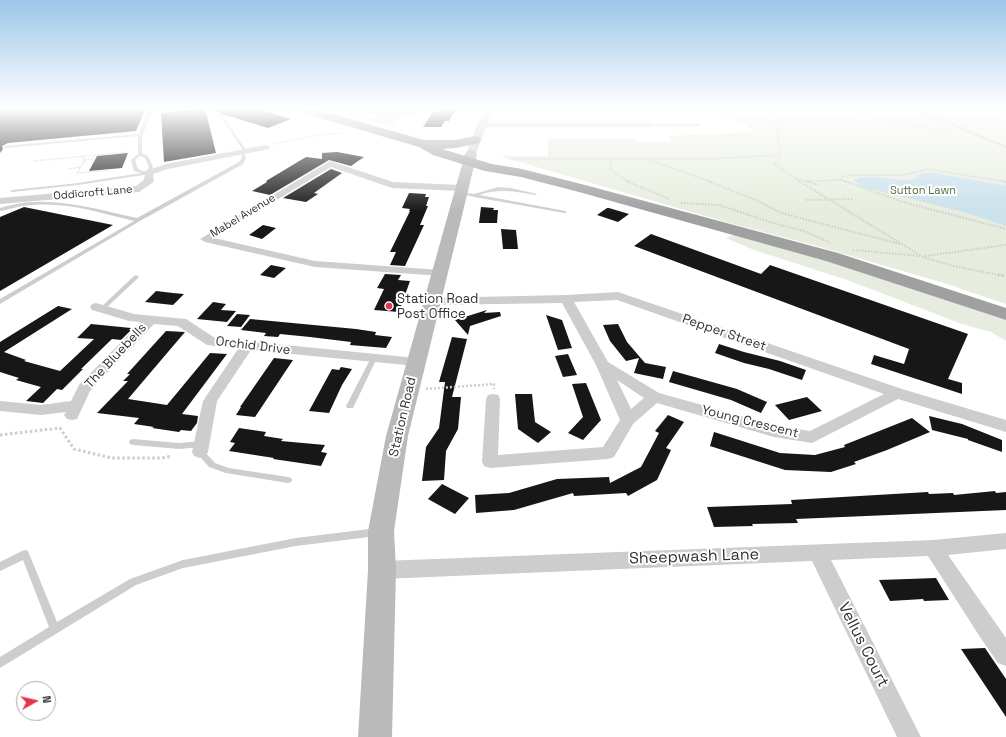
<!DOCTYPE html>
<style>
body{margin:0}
#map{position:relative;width:1006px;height:737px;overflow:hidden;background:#fff;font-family:"Space Grotesk",sans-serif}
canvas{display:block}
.north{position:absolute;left:16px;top:681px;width:40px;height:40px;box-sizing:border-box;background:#fff;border:1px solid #acacac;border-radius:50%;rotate:82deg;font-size:11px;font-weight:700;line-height:16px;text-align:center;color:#303030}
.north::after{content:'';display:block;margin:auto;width:14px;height:18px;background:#e43549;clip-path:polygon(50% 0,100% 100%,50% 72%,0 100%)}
</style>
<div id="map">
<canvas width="1006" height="737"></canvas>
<div class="north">N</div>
</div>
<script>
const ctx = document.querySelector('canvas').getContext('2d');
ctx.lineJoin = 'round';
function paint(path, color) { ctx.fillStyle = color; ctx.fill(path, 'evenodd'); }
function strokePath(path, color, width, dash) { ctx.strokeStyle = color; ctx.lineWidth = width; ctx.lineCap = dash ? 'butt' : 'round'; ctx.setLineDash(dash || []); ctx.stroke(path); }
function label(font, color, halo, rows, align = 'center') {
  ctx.font = font + ' "Space Grotesk",sans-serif'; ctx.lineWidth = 4; ctx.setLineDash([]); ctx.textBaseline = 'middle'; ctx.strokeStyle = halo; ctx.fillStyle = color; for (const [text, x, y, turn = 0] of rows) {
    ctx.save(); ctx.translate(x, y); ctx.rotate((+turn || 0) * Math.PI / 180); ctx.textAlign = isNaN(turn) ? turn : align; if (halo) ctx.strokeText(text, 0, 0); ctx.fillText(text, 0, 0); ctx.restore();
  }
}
const green = new Path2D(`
 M326 108H342L346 111 366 116 380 117 400 115 393 126 359 119Z
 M695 108H1006V304L947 284 817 246 729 223 499 156H548V139L633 138 637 142H671L669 136 755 132C744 119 713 113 695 108Z
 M735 234 797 251 1006 320V341L991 332 962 324 847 280 754 250 726 238Z`);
const water = new Path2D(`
 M925 173H936L1006 186V226L964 212 871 189 861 186 854 180C871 170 907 187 919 176L917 175Z`);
const building = new Path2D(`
 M0 108H146L136 131 8 143 2 146 3 149 0 153Z
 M205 108 216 153 164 162 161 113Z
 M215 108H255L291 119 268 128 222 114 220 112 214 111Z
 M440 108H457L449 121H445L441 127H423L433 112H440Z
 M337 152 364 157 351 166 329 160 270 195 252 191 267 182 266 181 306 157 322 159V153Z
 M128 153 122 168 89 171 97 156Z
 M331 169 342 173 314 193 318 194 306 202 283 198Z
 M409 193 426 194 425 197H429L426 206H428L420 225H424L405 266 390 265 396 252H390L410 211H409L410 209 402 208Z
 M24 207 113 225 0 291V217Z
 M481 207 494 208 493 210H498L497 223H479Z
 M607 208H609L629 214 618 222 597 215Z
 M263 225 276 228 262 239 249 235Z
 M501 229 516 230 518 249H503Z
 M651 234 761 274 770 265 968 334 948 379 962 383V394L871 364 874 355 904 364 909 349 634 246Z
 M271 265 286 268 274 278 260 275Z
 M385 274 401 275 398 280 410 281 399 312 374 310 384 289 377 288Z
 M156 291 173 293 184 294 173 305 145 302Z
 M213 302 226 304 221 310 236 311 227 322 197 319Z
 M58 306 72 309 4 352 26 360 24 361 60 371 94 339 77 338 91 324 131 328 129 330H131L121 340 112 339 81 369H83L62 390 57 389 43 403 26 401 41 387 16 380 19 378 0 372V342Z
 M487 310 484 313 500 312 501 316 470 326 468 335 455 320Z
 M237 314 250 315 241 327 227 326Z
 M546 315 562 320 572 348 558 350Z
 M250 319 356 329 376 332 375 335 392 337 386 348 350 345 351 342 310 337 280 334 278 337 264 336 266 333 241 330Z
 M618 324 627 342 645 363 666 367 663 379 634 373 639 358 626 361 610 341 603 325Z
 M166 331 185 332 128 399 167 405 210 353 227 354 182 414 198 416 197 423 191 431 181 430 179 432 152 428 154 427 134 424 139 418 97 413 128 381H123L130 374H127Z
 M452 337 467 339 452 397H461L458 429 446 451 444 480 422 481 426 447 439 428 445 382H439Z
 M719 344 744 352 780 361 806 370 802 380 769 369 744 363 715 353Z
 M568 354 577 375 563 377 555 356Z
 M274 358 293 360 255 417 236 415 241 407H240Z
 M341 367 352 369 342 385 329 413 309 411 332 369 339 370Z
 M673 371 737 389 767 402 761 413 731 400 669 382Z
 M586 383 601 420 583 440 568 433 583 417 572 384Z
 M515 394H532L535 422 551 432 538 443 518 429Z
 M807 397 822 411 789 420 775 405Z
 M668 415 684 422 666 448 671 450 657 480 628 496 626 493 574 496 573 493 514 510 476 513 475 495 509 493 557 479 609 477 610 483 641 467 659 433 655 431Z
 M929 416 962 424 1002 440V452L968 440V439L932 430Z
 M912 418 930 432 887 450 854 462 856 464 831 472 785 470 710 446 714 432 780 453 815 455 845 447 844 445Z
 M239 428 266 432 264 436 283 439 281 441 325 445 321 452 327 453 321 466 273 459 274 458 229 451 235 443 230 442Z
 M442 484 469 498 455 514 428 499Z
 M995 491 996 493 1006 492V510L796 519 798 523 752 524 753 526 714 527 707 507 792 504 791 500 928 492 929 494 953 493 954 495Z
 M936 578 949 600 924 601 923 599 890 601 879 580Z
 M985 648 1006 679V717L961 649Z`);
const pathFar3 = new Path2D(`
 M773 108 781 155
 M842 108 951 134
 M274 144 318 135 344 133
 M84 156 82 160 93 159 95 155
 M510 159H708L781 155 774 164 800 182
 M85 160 77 173 110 170
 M611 160 610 169 628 182
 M650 160 711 182
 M34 161 126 152
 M69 169 80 167
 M796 178 809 182
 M808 181 841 180
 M847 182 841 180 842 177 849 175H903L929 169 1006 182`);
const pathFar2 = new Path2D(`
 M626 181 669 199
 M708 181 758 201 781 213 900 244
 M799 181 923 257 953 266 1004 276
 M806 181 818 185
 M845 181 903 202 1006 229
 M1002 181 1006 182
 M806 200 854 199
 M681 203 719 205 773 223 804 231 831 243
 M853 250 920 256
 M925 256 1006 245`);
const pathFar1 = new Path2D(`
 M998 275 1006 276
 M426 389 494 384V389`);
const path = new Path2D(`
 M0 435 60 428 74 449 112 458H162L172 456`);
const service = new Path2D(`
 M149 108H153L142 137V153L148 156 153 167 150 174 78 185 12 192 10 191 12 190 78 183 141 173 134 171 131 160 138 154V136L5 148 3 147 5 146 139 134ZM140 156 145 158 149 167 146 172 138 169 135 160Z
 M909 108H915L1006 146V148Z
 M218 113H220L248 152 247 153H245Z
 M649 124H699L701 125 699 126H648L647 125Z
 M241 152H243L246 158 243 164 140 221 0 304V299L134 221C101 213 67 202 33 205 22 205 11 209 0 211V208C11 205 22 202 33 202 68 200 104 211 137 218L239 162 242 158Z
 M498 187 511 188 537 194 535 195C516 192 499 188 480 195L565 211 567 212 565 213 474 197 458 193 460 192 474 194Z
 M136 275 139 277 138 278 104 310H100L99 309 100 308 134 276Z
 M372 356H374L377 358 353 408H347L346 406Z
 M133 439 179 443 202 441 205 442 206 444 205 446 202 447 179 449 133 445 130 444 129 442 130 440Z
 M200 449 203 450 215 463 229 468 288 477 291 478 292 480 291 482 288 483 226 473 209 467 196 452 197 450Z
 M377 528 380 529 382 532 380 535 377 536 296 546 183 568 136 585 0 668V657L49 627 23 560 0 571V562L22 551 25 550 28 551 57 622 130 579 183 560 296 538Z`);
const minor = new Path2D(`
 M345 108 388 111 431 108C416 118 360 118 345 108Z
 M479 123H649L653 125 649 127H482L478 125Z
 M266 145 270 147 269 149 168 169 153 174 154 181 152 183 139 192 0 204V198L136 186 144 180 145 171 166 164Z
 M330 161 393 182 461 185 466 188 461 191 392 188 331 167 214 238 315 261 441 270 445 271 447 273 445 275 441 276 315 267 205 242 200 239Z
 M618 292 902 389 1006 420V432L898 399 812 443 774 437 657 403 633 424 614 457 608 459 490 468 484 466 482 462 486 399 488 395 493 394 498 395 500 399 498 455 603 447 620 420 596 365 562 303 433 305 429 304 427 301 429 298 566 295ZM617 300 884 394 810 431 774 425 659 393 608 362 574 302ZM617 380 644 398 631 409Z
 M96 303 134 314 186 319 215 338 416 358 421 359 423 362 421 365 416 366 251 350 217 401 208 452 206 456 200 458 194 456 192 452 203 401 238 349 207 345 178 326 154 324 90 391 77 419 72 420 67 419 64 415 66 412 41 415 0 411V401L41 405 71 401 79 385 141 322 129 321 92 310 90 307 92 304Z
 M1006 533V549L948 555 1006 638V666L998 663 980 637 928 556 831 560 921 737H897L812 561 382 579 375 576 372 570 375 564 382 561 933 540Z`);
const tertiary = new Path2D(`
 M486 108H495L487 125 476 154 471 157 467 156 466 154 477 125Z`);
const secondary = new Path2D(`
 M471 150 475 151 477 154 408 436 394 531 396 570 392 737H358L368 570V531L386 436 465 154 467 151Z`);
const trunk = new Path2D(`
 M292 108H311L424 140H456L475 136 479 137 481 140 479 143 456 148 442 149 492 164 522 169 589 186 838 253 1006 308V320L826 261 579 192 521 177 485 171 433 155 419 147 293 110Z`);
const markers = [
 [389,306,4,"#e43549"]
];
const farParknames = [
 ["Sutton Lawn",923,191]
];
const farStreetnames = [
 ["Oddicroft Lane",93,193,-5],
 ["Mabel Avenue",243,216,-31]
];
const poiNames = [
 ["Station Road",397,299],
 ["Post Office",397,314]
];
const streetNames = [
 ["Pepper Street",724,333,19],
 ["Orchid Drive",253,346,7],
 ["The Bluebells",116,356,-47],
 ["Station Road",403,417,-77],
 ["Young Crescent",750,422,14]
];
const nearStreetnames = [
 ["Sheepwash Lane",694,557,-2],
 ["Vellus Court",863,645,63]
];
paint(green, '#e7edde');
paint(water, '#cbe1ec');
paint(building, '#171717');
strokePath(pathFar3, '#cdcdcd', 1.5, [1, 1]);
strokePath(pathFar2, '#cdcdcd', 2, [1.5, 1.5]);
strokePath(pathFar1, '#cdcdcd', 2.5, [2, 2]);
strokePath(path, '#cdcdcd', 3, [2.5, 2.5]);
paint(service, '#cdcdcd');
paint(minor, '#cdcdcd');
paint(tertiary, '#cdcdcd');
paint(secondary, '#bababa');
paint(trunk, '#a0a0a0');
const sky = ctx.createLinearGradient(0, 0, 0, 212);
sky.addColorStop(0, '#9cc6ea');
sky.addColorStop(0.51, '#fff');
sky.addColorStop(1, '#ffffff00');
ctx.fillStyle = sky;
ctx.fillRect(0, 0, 1006, 212);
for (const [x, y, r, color] of markers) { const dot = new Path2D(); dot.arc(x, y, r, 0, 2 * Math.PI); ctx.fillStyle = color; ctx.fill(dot); strokePath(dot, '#fff', 1.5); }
label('11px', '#556c3d', '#fff', farParknames);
label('11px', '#303030', '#fff', farStreetnames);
label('13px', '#303030', '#fff', poiNames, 'left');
label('13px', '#303030', '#fff', streetNames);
label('16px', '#303030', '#fff', nearStreetnames);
</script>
